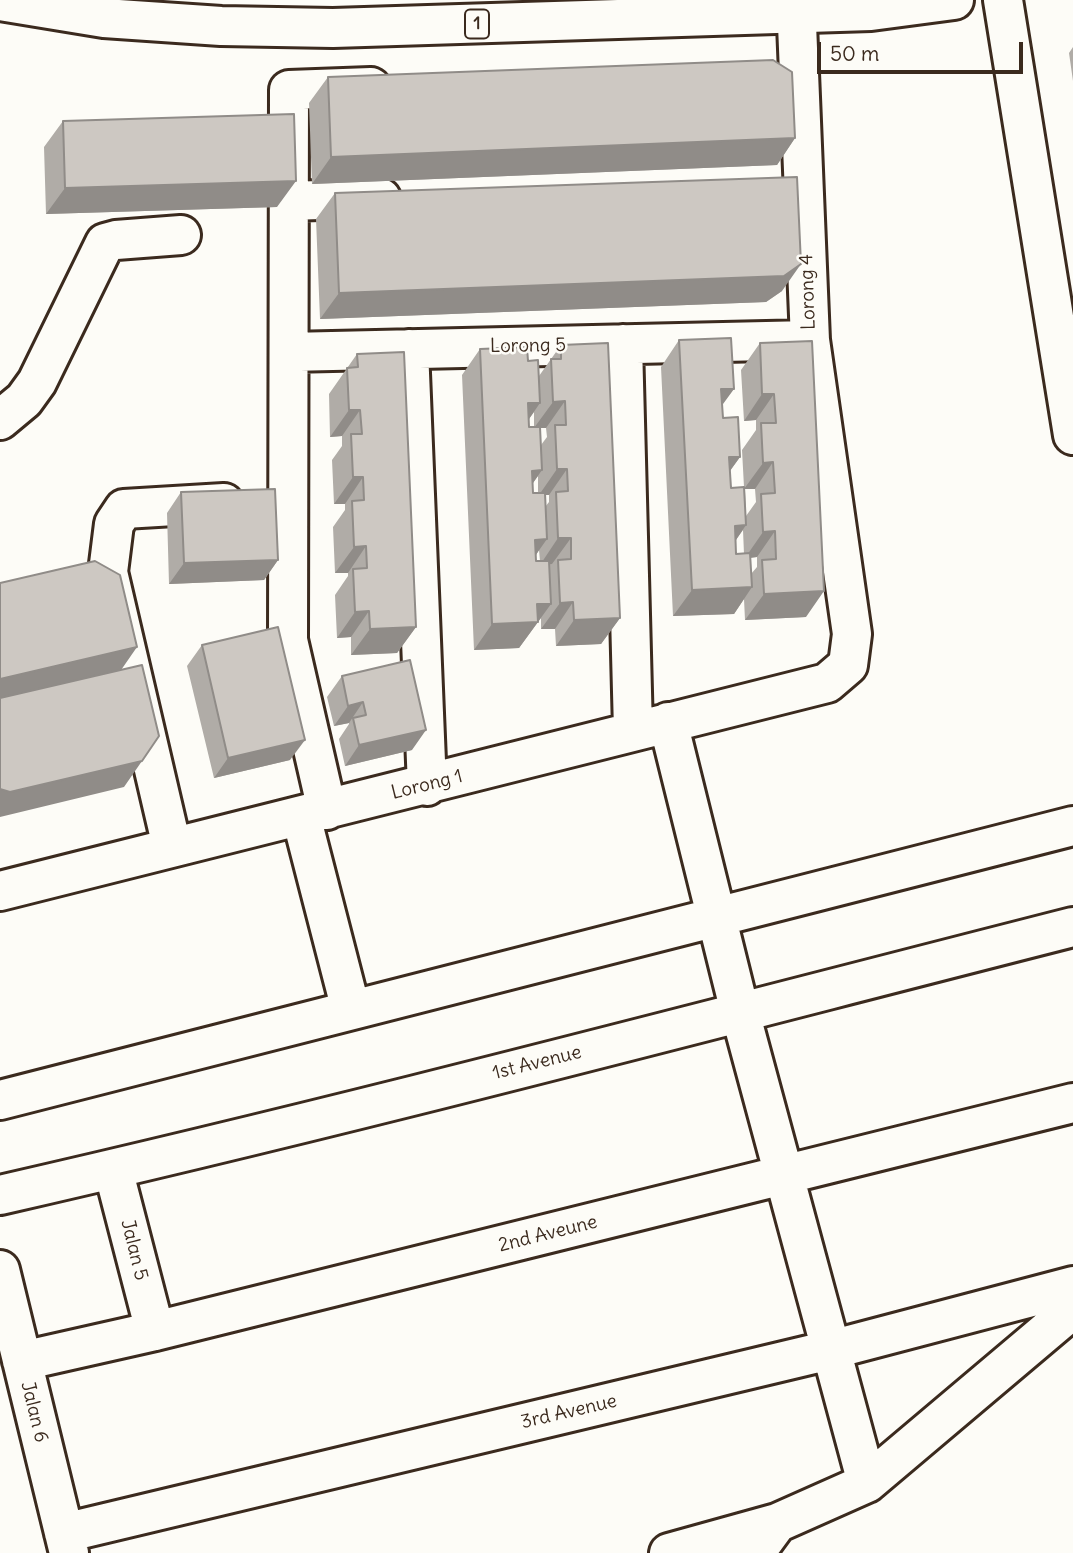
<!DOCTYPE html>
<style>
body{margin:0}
#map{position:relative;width:1073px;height:1553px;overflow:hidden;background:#fdfcf7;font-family:Delius,sans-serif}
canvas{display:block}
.scale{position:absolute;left:817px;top:42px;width:206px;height:32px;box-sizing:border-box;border:4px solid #3b2a1e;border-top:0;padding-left:9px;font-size:21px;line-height:24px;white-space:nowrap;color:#3b2a1e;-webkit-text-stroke:5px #fdfcf7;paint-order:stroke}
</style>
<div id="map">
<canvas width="1073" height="1553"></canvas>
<div class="scale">50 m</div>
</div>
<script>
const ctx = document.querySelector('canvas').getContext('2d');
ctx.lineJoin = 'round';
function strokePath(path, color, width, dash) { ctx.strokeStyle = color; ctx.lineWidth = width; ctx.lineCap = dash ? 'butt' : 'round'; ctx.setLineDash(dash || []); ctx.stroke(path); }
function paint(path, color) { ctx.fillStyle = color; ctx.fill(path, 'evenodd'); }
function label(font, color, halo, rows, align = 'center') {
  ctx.font = font + ' Delius,sans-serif'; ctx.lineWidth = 5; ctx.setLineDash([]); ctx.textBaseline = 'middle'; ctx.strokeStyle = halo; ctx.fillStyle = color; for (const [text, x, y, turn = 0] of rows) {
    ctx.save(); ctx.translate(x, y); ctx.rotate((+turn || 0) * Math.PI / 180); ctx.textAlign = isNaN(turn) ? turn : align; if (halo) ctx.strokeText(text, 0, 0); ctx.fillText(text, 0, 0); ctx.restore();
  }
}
const minor = new Path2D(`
 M1003 0 1073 435
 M289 201 381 198
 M623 344 633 730
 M409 349 427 786
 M289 352 810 340
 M0 420 24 400 37 382 105 243 116 240 181 235
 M668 722 740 1012 867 1483
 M327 810 288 640 289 90 371 87
 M301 816 351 1010
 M172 847 108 572 114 524 124 509 224 503
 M0 891 827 683 848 665 852 634 810 340 796 0
 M0 1100 1073 826
 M113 1169 155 1331
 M0 1195C359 1113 716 1018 1073 927
 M0 1270 69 1553
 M22 1361 155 1331 1073 1103
 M64 1533 830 1350 1073 1286
 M669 1553 777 1523
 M755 1553 777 1523 867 1483 1073 1309`);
const highway = new Path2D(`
 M0 1 104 18 221 26 333 28 871 11 954 0`);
const wall = new Path2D(`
 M1073 47V81L1069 53Z
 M328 77 795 138 777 165 312 184 309 103Z
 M63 121 277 207 46 214 44 147Z
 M335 193 782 291 766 302 320 319 316 219Z
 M679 340 722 405 723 418 740 457 730 471 731 488 744 487 742 450 756 430V420L744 421 741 370 760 343 812 341 806 617 745 620 744 599 734 614 673 616 661 367ZM745 489H755L756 502 746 516ZM743 530 744 554H736L735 541ZM757 557V567L751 574V558Z
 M561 345 620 618 601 644 556 646 555 629H541V618L519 648 474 650 462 375 480 349 539 376ZM534 412V427H529V419ZM540 428H546L547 437 541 445ZM538 476V493H533L532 484ZM545 495H549V502L545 507ZM539 550 540 561H536V555Z
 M357 354 416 627 397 653 351 655V637L337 638 335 595 348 576V573H335L333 527 345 510V504H334L332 460 342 446V436L330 437 329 394Z
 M181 492 278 560 264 580 169 584 167 513Z
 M202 645 290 760 214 778 187 666Z
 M342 676 412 750 345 766 339 739 349 724V723L334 726 327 697Z`);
const shadedWall = new Path2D(`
 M795 138 777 165 312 184 331 157Z
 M296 181 277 207 46 214 65 188Z
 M801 264 782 291 766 302 320 319 339 293Z
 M721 389H734L715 415Z
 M762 394H774L756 420 744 421Z
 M565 401 546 428H534L553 402Z
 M528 403H540L522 429Z
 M349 410H360L342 436 330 437Z
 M729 457H740L721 483Z
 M773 462 755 489H744L763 463Z
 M557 469H567L549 495H539Z
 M542 470 524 496 532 471Z
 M353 477H363L345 504H334Z
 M746 525 728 552 735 526Z
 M775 531 757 557 745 558 763 532Z
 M558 538H571L552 564 540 565Z
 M547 539 528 566 535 540Z
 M366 546 348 573H335L354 547Z
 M278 560 264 580 169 584 184 563Z
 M752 587 734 614 673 616 692 590Z
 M824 591 806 617 745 620 764 594Z
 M573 602 555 629H541L560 603Z
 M537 604H551L519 648 474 650 492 624Z
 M369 611 351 637 337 638 355 612Z
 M620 618 601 644 556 646 574 620Z
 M416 627 397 653 351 655 370 629Z
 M137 647 119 673 0 701V679Z
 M363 702 349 723 334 726 348 706Z
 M426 730 412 750 345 766 359 745Z
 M305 740 290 760 214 778 228 758Z
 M142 761 124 787 0 817V789Z`);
const building = new Path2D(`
 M773 60 792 72 795 138 331 157 328 77Z
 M294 114 296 181 65 188 63 121Z
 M797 177 801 264 784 276 339 293 335 193Z
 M731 338 734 389H721L723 418 738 417 740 457H729L731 488 744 487 746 525 735 526 736 554 750 553 752 587 692 590 679 340Z
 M812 341 824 591 764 594 762 560 776 559 775 531 763 532 761 494 775 493 773 462 763 463 761 423H776L774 394H762L760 343Z
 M608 343 620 618 574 620 573 602 560 603 558 560 571 559V538H558L556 492 568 491 567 469H557L555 425H566L565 401 553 402 551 359H561V345Z
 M527 347 528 361 538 360 540 403H528L529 427H540L542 470 532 471 533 493H545L547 539 535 540 536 561H549L551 604H537L538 622 492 624 480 349Z
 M404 352 416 627 370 629 369 611 355 612 353 569 367 568 366 546 354 547 352 501 364 500 363 477H353L351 434H362L360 410H349L347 368 358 367 357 354Z
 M275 489 278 560 184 563 181 492Z
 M95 561 120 575 137 647 0 679V583Z
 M278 627 305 740 228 758 202 645Z
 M410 660 426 730 359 745 353 718 366 715 363 702 348 706 342 676Z
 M142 665 159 736 142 761 10 792 0 789V698Z`);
const shields = [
 [477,24,24]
];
const shieldNames = [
 ["1",477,24]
];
const streetNames = [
 ["Lorong 4",808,292,-92],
 ["Lorong 5",528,346,-1],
 ["Lorong 1",427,785,-14],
 ["1st Avenue",537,1063,-14],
 ["2nd Aveune",548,1234,-14],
 ["Jalan 5",134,1250,76],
 ["Jalan 6",34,1412,76],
 ["3rd Avenue",569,1412,-13]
];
strokePath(minor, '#3b2a1e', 44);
strokePath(highway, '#3b2a1e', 44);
strokePath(minor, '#fdfcf7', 38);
strokePath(highway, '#fdfcf7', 38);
paint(wall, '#b0aca7');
paint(shadedWall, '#908c88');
paint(building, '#cdc8c2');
strokePath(building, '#908c88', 2);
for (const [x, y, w] of shields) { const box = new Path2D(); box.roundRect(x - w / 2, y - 14.5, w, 29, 5); ctx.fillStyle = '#fdfcf7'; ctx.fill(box); strokePath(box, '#3b2a1e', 2); }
label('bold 18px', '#3b2a1e', null, shieldNames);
label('19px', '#3b2a1e', '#fdfcf7', streetNames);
</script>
